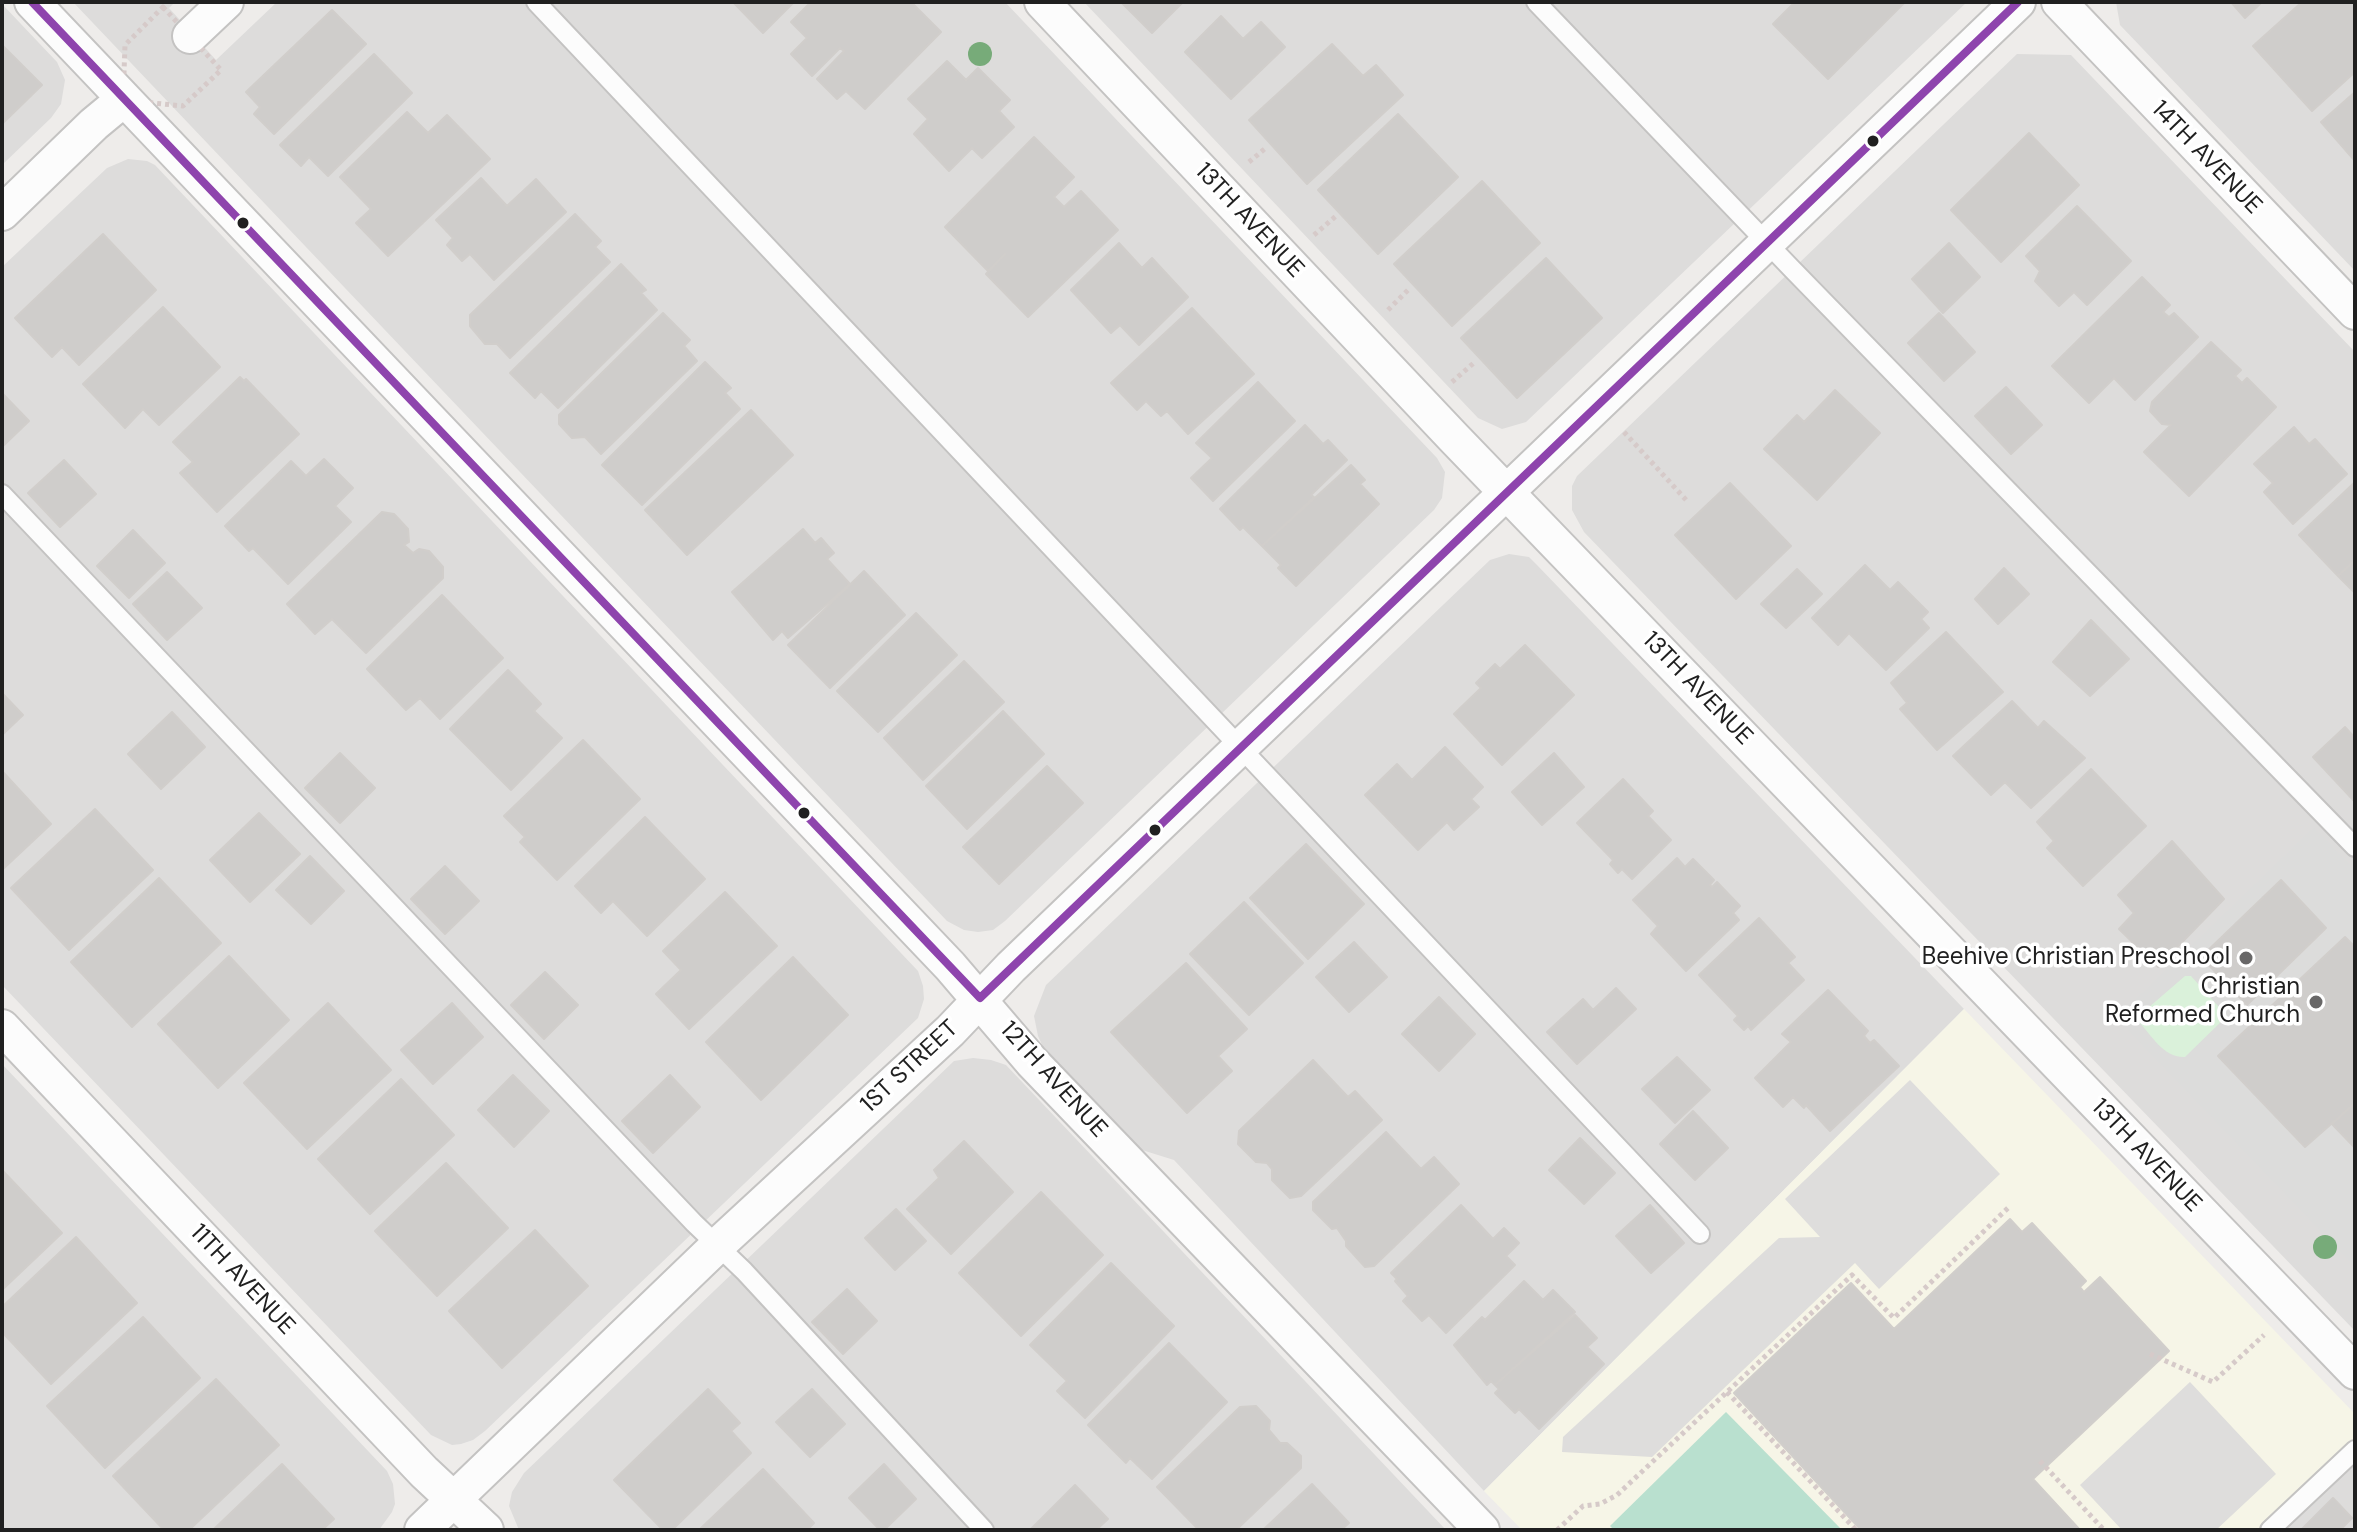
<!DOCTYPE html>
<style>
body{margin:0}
#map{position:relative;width:2357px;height:1532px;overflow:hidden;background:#eeecea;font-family:"DM Sans",sans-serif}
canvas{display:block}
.frame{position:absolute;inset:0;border:4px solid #202020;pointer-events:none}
</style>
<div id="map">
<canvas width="2357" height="1532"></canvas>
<div class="frame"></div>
</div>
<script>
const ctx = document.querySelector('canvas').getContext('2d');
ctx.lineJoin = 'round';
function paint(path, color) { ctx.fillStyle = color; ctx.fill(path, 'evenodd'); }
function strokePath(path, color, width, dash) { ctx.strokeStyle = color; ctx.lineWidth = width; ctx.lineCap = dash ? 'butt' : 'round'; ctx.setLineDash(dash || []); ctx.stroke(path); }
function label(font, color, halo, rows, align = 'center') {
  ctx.font = font + ' "DM Sans",sans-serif'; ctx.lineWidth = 7; ctx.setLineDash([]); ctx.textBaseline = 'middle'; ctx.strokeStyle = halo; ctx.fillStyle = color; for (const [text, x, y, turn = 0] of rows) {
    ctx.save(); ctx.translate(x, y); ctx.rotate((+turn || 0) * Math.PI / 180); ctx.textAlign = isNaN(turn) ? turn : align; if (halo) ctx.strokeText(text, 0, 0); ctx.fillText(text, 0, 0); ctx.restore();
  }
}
const residential = new Path2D(`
 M73 2H175L169 8 216 60 277 2H1005L1437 458 1445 472 1442 498 1434 510 1005 921 993 930 978 932 964 930 947 921Z
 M1084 2H1967L1526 422 1502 429 1478 418Z
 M2116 2H2355V271L2120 25Z
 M2 4 57 62 65 80 61 104 51 118 2 165Z
 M2017 54 2071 55 2355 352V1331L1584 532 1572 510V486L1577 476Z
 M128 159 147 161 155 165 918 971 923 986 924 999 918 1018 485 1431 473 1440 461 1444 452 1445 431 1435 2 985V267L107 168Z
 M1509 554 1529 557 1537 565 1964 1009 1484 1491 1174 1160 1142 1150 1044 1049 1038 1036 1034 1016 1046 985 1490 560Z
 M973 1058 991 1060 1006 1065 1446 1530H519L509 1506 512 1492 524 1473 954 1061Z
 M2 1064 387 1471 393 1484 395 1504 392 1512 379 1530H2Z
 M2355 1449V1530H2270Z`);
const education = new Path2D(`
 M1964 1009 2355 1414V1449L2270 1530H1522L1484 1491Z`);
const religious = new Path2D(`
 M2314 828 2355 871V1266L2117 1018Z`);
const park = new Path2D(`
 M2185 976H2191L2227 1016 2185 1057C2164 1058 2152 1036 2139 1022L2141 1014Z`);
const pitch = new Path2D(`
 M1726 1412 1842 1530H1614L1610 1526Z`);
const parking = new Path2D(`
 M1910 1080 2000 1174 1879 1289 1855 1263 1652 1457 1562 1452 1563 1437 1779 1238 1820 1237 1785 1199Z
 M2190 1382 2276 1474 2216 1530H2122L2080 1485Z`);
const building = new Path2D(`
 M733 2H794L763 33Z
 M811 2H911L941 32 865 109 846 91 837 99 817 79 844 51 840 48 812 76 791 54 807 38 791 22Z
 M1121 2H1183L1152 33Z
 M1795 2H1905L1828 79 1773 24Z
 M2231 2H2262L2245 18Z
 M2302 2H2355V72L2312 111 2253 46Z
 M332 10 366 44 274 134 254 114 260 107 246 92Z
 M1221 16 1243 39 1261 22 1285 47 1231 99 1185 52Z
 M1332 44 1363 76 1376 65 1403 95 1307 184 1249 120Z
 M2 45 42 85 2 124Z
 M374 54 412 93 328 176 309 157 301 166 280 145Z
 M947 61 966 80 978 68 1010 100 999 111 1014 127 982 158 972 148 949 171 914 134 928 119 908 99Z
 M2355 92V161L2321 122Z
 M407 112 428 133 447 115 490 159 388 256 356 223 371 209 340 177Z
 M1398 114 1458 177 1378 254 1318 190Z
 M2029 133 2079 185 2001 262 1951 210Z
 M1034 137 1074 177 1054 197 1064 207 1081 191 1118 230 1028 317 986 274 1005 254 988 271 945 227Z
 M481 178 507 206 536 179 566 212 494 280 470 254 462 261 447 245 453 238 436 220Z
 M1482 181 1540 243 1452 326 1394 264Z
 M2077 206 2131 261 2087 305 2074 292 2059 306 2035 281 2040 271 2026 256Z
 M575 214 601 241 595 247 610 262 510 358 497 344H485L470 326V315Z
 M103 234 156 290 79 365 62 347 52 357 15 318Z
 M1119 243 1142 268 1152 258 1188 297 1139 345 1120 325 1111 333 1071 290Z
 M1949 243 1980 277 1943 313 1912 279Z
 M1546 258 1602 318 1517 398 1461 338Z
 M621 264 646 290 641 293 657 310 558 408 541 391 535 398 510 373Z
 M2142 277 2170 305 2163 312 2169 317 2174 313 2198 337 2135 400 2114 378 2089 403 2052 366Z
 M163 307 220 367 159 425 143 409 125 428 83 384Z
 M1192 308 1254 374 1188 434 1167 411 1161 416 1146 401 1137 410 1111 383Z
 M663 313 690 340 684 346 697 361 601 454 585 437 572 438 559 424V415Z
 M1939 313 1975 352 1944 381 1908 343Z
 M2211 342 2241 370 2235 376 2242 383 2247 378 2276 407 2189 496 2144 452 2171 425 2162 424 2150 411 2152 402Z
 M705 362 731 388 725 393 740 409 642 505 602 465Z
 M240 377 244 381 246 379 299 434 217 512 180 473 193 462 173 442Z
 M1258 382 1295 421 1213 501 1191 478 1212 458 1196 443Z
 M2006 387 2042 425 2011 454 1975 416Z
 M1835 390 1880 433 1817 500 1764 449 1797 415 1804 422Z
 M2 393 29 421 2 447Z
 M751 410 793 455 687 555 645 510Z
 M1305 425 1323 444 1328 440 1347 460 1311 495 1314 497 1262 546 1243 527 1240 530 1220 509Z
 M2294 427 2309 444 2315 439 2347 474 2293 524 2264 492 2273 483 2254 464Z
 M324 459 353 488 335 506 351 522 288 584 253 548 249 551 225 526 291 461 306 476Z
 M64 460 96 494 60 527 28 493Z
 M1351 465 1365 480 1360 484 1379 504 1296 586 1278 568 1281 565 1262 546Z
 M2355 482V560L2338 576 2299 535Z
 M1730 483 1791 546 1736 599 1675 535Z
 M382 512 394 514 408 529 409 542 404 545 413 553 419 549 429 551 443 567V578L366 653 332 619 315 634 287 604Z
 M803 529 815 543 821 538 834 553 827 559 850 584 788 638 782 631 773 640 732 592Z
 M133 530 165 563 129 598 97 566Z
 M2355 560V593L2338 576Z
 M1865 565 1890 590 1898 582 1928 612 1921 619 1929 628 1886 670 1849 633 1838 645 1812 618Z
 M2004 568 2029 594 1998 624 1975 599Z
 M1797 569 1822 594 1786 628 1761 604Z
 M864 571 905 615 830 688 788 645Z
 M167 572 202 608 167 640 133 604Z
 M442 595 503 658 440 719 420 698 406 710 367 669Z
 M916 613 957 655 878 732 837 691Z
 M2091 620 2129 659 2090 696 2053 662Z
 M1946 632 2003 692 1937 750 1900 709 1907 703 1891 683Z
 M1525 645 1574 695 1502 765 1454 714 1481 688 1476 683 1495 664 1500 669Z
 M964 661 1004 702 923 780 884 738Z
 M508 670 541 704 534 711 562 738 511 790 450 729Z
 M2 693 23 715 2 735Z
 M2012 701 2038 728 2044 721 2085 758 2031 808 2005 782 1991 795 1953 756Z
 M1003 711 1044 754 967 829 926 786Z
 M172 712 205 747 161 789 128 754Z
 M2345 727 2355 738V802L2313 757Z
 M583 740 640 799 557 880 520 842 525 837 504 816Z
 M1445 747 1483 787 1471 799 1479 807 1454 830 1447 822 1418 850 1365 795 1397 764 1412 780Z
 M340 753 375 788 340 823 305 788Z
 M1554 753 1584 787 1542 825 1512 792Z
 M1047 766 1083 803 999 884 963 847Z
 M2091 769 2146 826 2083 886 2047 848 2054 841 2037 822Z
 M2 771 51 824 2 870Z
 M1623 779 1653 811 1648 816 1671 840 1632 879 1622 869 1618 873 1610 864 1613 860 1577 823Z
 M95 809 153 870 69 950 11 888Z
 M259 813 300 854 250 902 210 860Z
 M645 817 705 879 647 936 613 901 601 913 575 886Z
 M2172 841 2224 899 2158 967 2119 929 2134 913 2118 895Z
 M1306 844 1364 904 1308 959 1250 898Z
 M310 856 344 891 311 924 276 890Z
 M1677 858 1685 867 1693 859 1714 880 1710 885 1712 887 1717 882 1740 906 1733 913 1739 920 1686 971 1651 934 1658 926 1633 900Z
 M445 866 479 901 445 934 411 899Z
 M159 878 221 943 132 1027 71 962Z
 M2281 880 2326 928 2247 1005 2201 957Z
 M725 892 777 946 689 1029 656 994 681 970 663 951Z
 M1244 902 1303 963 1249 1015 1190 954Z
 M1759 918 1795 957 1788 963 1804 980 1751 1030 1748 1026 1744 1030 1734 1020 1738 1016 1699 975Z
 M2345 937 2355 947V1103L2305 1147 2218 1056Z
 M1354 942 1387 977 1349 1012 1316 977Z
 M229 956 289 1020 218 1088 158 1024Z
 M793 957 848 1015 761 1100 706 1042Z
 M1186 963 1247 1029 1218 1056 1232 1071 1187 1113 1111 1032Z
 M545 972 578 1005 544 1039 511 1005Z
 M1616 988 1636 1009 1577 1064 1547 1032 1583 999 1593 1010Z
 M1828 990 1868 1031 1864 1036 1870 1043 1874 1040 1899 1066 1830 1131 1806 1105 1804 1108 1793 1097 1783 1107 1755 1078 1791 1042 1782 1034Z
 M1439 997 1475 1034 1439 1071 1402 1034Z
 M328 1003 391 1070 307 1149 244 1083Z
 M452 1003 483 1037 433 1084 401 1050Z
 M1677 1057 1710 1090 1675 1123 1642 1089Z
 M1313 1060 1348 1097 1355 1091 1382 1120 1301 1196 1290 1198 1272 1180V1169L1267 1163 1256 1162 1238 1144 1239 1131Z
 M513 1075 549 1111 514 1147 478 1110Z
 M670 1075 700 1107 653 1153 622 1121Z
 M401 1079 454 1135 370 1214 318 1159Z
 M2355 1103V1148L2332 1124Z
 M1693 1111 1728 1148 1695 1180 1660 1144Z
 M1386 1132 1421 1169 1434 1157 1459 1184 1374 1266 1365 1267 1346 1246V1241L1337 1228 1332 1229 1313 1210V1202Z
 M1580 1138 1615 1173 1584 1204 1549 1170Z
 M964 1141 1013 1192 951 1254 907 1209 939 1178 934 1170Z
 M446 1163 508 1228 437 1296 375 1231Z
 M2 1170 62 1233 2 1290Z
 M1041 1192 1103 1255 1021 1336 959 1273Z
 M1461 1205 1493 1239 1504 1228 1519 1243 1506 1256 1515 1265 1446 1333 1429 1315 1422 1321 1403 1301 1408 1296 1395 1281 1397 1279 1391 1273Z
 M1650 1205 1684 1243 1651 1273 1616 1236Z
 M896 1209 926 1241 895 1270 865 1238Z
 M2010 1219 2022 1232 2032 1223 2086 1281 2080 1287 2084 1292 2100 1277 2169 1351 2033 1479 2080 1530H1861L1734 1393 1851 1283 1894 1329Z
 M535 1230 588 1286 502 1368 449 1311Z
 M76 1237 137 1303 51 1384 2 1332V1307Z
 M1111 1263 1174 1326 1085 1418 1057 1391 1067 1381 1030 1345Z
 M1524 1281 1543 1300 1553 1290 1575 1312 1495 1385 1491 1381 1487 1385 1454 1345 1482 1317 1485 1320Z
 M847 1289 877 1321 843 1354 812 1322Z
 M1575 1315 1597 1338 1587 1347 1604 1364 1539 1429 1519 1409 1515 1413 1495 1393 1499 1389 1495 1385Z
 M143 1317 200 1378 105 1468 47 1406Z
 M1169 1343 1227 1402 1152 1479 1130 1458 1126 1463 1088 1425Z
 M216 1379 279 1445 189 1530H164L113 1476Z
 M708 1389 740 1423 731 1431 751 1453 672 1530H663L614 1480Z
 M812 1389 845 1424 810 1457 776 1422Z
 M1256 1406 1270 1421 1269 1430 1280 1443H1287L1301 1456V1468L1236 1530H1199L1157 1487 1240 1407Z
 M282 1464 334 1519 322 1530H213Z
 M884 1464 916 1499 884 1530H880L849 1498Z
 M763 1469 814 1523 807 1530H699Z
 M1312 1484 1349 1523 1341 1530H1263Z
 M1075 1485 1108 1519 1096 1530H1030Z
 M2333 1498 2352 1518 2340 1530H2301Z`);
const path = new Path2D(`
 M163 7 221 70 183 106 123 100 125 45Z
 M1249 162 1267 147
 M1314 235 1336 216
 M1388 310 1409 289
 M1452 382 1476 361
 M1624 432 1688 502
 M2150 1354 2213 1382 2264 1335
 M1727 1392 1856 1530
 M2040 1461 2104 1530
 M1557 1530 1583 1506 1600 1504 1617 1495 1852 1275 1894 1318 2010 1206`);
const lane = new Path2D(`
 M536 2 1700 1234
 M1536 2 1792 269 2355 847
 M2 494 694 1223 744 1271 984 1530
 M2270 1530 2355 1450`);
const street = new Path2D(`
 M32 2 950 966 1032 1062 1482 1530
 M1042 2 1454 438 2355 1372
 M2059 2 2355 312
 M190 36 226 2
 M2 213 94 124 123 100
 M2 1027 424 1472 486 1530
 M422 1530 718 1245 950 1031 1011 967 2018 2`);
const bus1 = new Path2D(`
 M32 2 980 998
 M980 998 2018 2`);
const trees = [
 [980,54],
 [2325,1247]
];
const markers = [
 [1873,141,7,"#202020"],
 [243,223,7,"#202020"],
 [804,813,7,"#202020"],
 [1155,830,7,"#202020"],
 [2246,958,8,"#686767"],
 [2316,1002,8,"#686767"]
];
const streetNames = [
 ["14TH AVENUE",2206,158,46],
 ["13TH AVENUE",1249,221,47],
 ["13TH AVENUE",1697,689,46],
 ["1ST STREET",910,1067,-43],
 ["12TH AVENUE",1053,1080,48],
 ["13TH AVENUE",2146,1156,46],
 ["11TH AVENUE",242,1280,47]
];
const poiNames = [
 ["Beehive Christian Preschool",2230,958],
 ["Christian",2300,988],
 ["Reformed Church",2300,1016]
];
paint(residential, '#dddcdb');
paint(education, '#f6f5e7');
paint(religious, '#dcdcdb');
paint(park, '#daf1da');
paint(pitch, '#b9e0cf');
paint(parking, '#dedddc');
paint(building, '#cfcdcb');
strokePath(building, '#d1cecb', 2);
strokePath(lane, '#c4c3c2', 22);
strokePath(street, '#c4c3c2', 38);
strokePath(path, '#d6cac9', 5, [4, 4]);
strokePath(lane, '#fcfcfc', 18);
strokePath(street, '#fcfcfc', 34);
strokePath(bus1, '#8e44ad', 8);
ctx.fillStyle = '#77ab79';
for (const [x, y] of trees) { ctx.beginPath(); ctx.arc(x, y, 12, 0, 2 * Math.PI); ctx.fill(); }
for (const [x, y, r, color] of markers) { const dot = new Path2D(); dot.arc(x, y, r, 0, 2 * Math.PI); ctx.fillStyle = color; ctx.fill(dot); strokePath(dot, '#fff', 3); }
label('24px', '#202020', '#fff', streetNames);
label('24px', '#202020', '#fff', poiNames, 'right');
</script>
